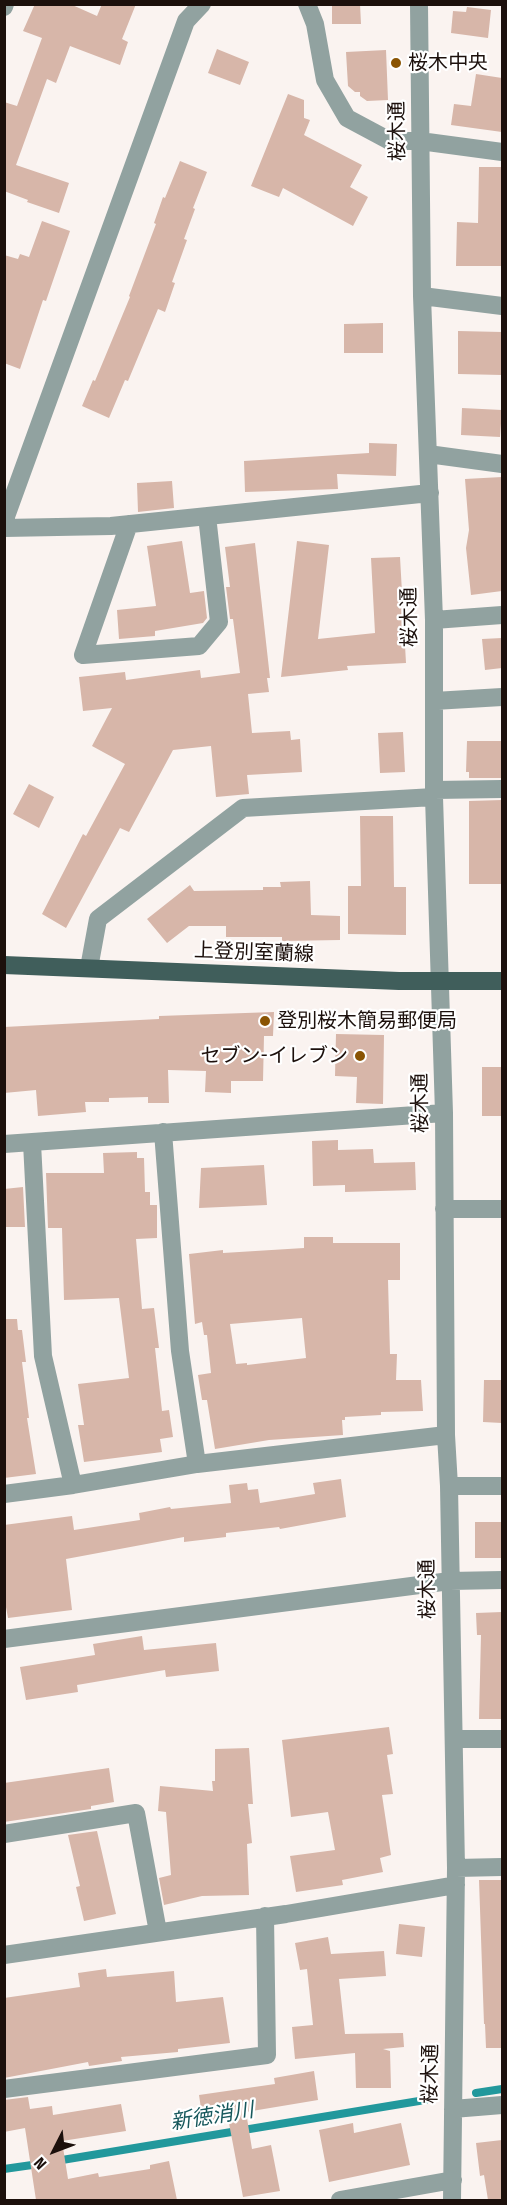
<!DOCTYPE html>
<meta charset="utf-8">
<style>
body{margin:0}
#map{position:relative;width:507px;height:2205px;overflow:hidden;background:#faf3f0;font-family:"Fira Sans Condensed",sans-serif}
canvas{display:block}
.frame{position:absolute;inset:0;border:6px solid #1c100c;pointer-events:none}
.north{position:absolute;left:24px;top:2121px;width:60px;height:60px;-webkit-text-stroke:4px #fff;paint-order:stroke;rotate:228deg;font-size:16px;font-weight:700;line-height:24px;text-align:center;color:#1c100c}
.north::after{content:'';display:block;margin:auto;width:21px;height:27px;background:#1c100c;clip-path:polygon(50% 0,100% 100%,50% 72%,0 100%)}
</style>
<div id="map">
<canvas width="507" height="2205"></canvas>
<div class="frame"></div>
<div class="north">N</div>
</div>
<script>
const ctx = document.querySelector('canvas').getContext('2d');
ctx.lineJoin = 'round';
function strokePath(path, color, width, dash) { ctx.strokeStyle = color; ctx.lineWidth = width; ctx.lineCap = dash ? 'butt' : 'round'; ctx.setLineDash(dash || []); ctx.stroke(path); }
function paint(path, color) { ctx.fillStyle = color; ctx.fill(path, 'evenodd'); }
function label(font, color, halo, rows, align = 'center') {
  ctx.font = font + ' "Fira Sans Condensed","Noto Sans JP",sans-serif'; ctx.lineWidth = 4.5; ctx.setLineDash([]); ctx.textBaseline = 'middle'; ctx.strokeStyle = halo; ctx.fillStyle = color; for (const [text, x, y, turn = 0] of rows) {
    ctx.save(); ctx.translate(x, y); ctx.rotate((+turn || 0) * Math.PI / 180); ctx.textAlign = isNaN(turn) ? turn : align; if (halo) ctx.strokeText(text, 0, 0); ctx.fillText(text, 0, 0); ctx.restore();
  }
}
const stream = new Path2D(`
 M476 2093 502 2089
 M56 2161 425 2100
 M4 2169 39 2164`);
const building = new Path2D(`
 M35 4H70L97 16 102 4H136L122 39 128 42 120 65 70 46 56 83 47 79 16 165 69 183 59 213 27 202 28 200 4 191V102L17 106 42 38 23 31Z
 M332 4H360L361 24H332Z
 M467 7 491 10 488 38 451 33 453 11 466 12Z
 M217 49 249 62 240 85 208 73Z
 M386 50 388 100 367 101 360 96V92H355L348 86 346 52Z
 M476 74 502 78V132L451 125 454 104 471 106Z
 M288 94 304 100V118L310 120 304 135 362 165 350 187 368 197 353 226 283 188 279 197 251 186Z
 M180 161 207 172 193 208 195 209 184 239 187 240 172 282 175 283 165 312 158 309 128 381 125 380 109 418 82 406 93 380 95 381 130 297 129 296 156 224 154 223 163 197 165 198Z
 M479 167H502V266H456L457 222 478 223Z
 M42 221 70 231 46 301 43 300 20 369 4 363V255L18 259 20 254 29 257Z
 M383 323V353H344V324Z
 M458 331 502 332V375L458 374Z
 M462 408 502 410 500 437 461 435Z
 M369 443 397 444 396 476 337 474 338 489 245 492 244 461 369 453Z
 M502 477V591L471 595 466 548 469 530 465 479Z
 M172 481 174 508 138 512 137 483Z
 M182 541 190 593 204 591 207 618 203 623 155 631V636L119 639 117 610 156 606 147 546Z
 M297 541 329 545 318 639 375 633 371 558 400 557 406 663 347 666 348 670 281 677Z
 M255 543 270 678H267L269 692 248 694 252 733 290 731 291 740 300 739 302 772 247 775 249 794 216 797 211 746 173 750 129 832 120 828 66 928 42 914 83 834 86 836 125 764 92 746 112 708 83 711 79 677 125 672 126 680 200 670 201 678 240 673 233 619H230L226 587H230L225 547Z
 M502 638V668L485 670 482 639Z
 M403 732 405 772 380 773 378 733Z
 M467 741H502V778H469V772H466Z
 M29 784 54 797 39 828 13 814Z
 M502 800V884H469V801Z
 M360 816H393L394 887H406V935L348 934V886H361Z
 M310 881 311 915 340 916V940L282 941V937H226V926H189L167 943 147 919 190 885 194 891 263 890V887H281L280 882Z
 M274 1012 273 1036H264L263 1081H231V1093L205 1092 206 1071 168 1070 169 1103H148V1097L109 1098V1102H85L86 1112 38 1116 36 1090 4 1093V1027L159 1019V1016Z
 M336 1034 384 1035 383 1104 356 1103 357 1077 335 1076Z
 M482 1067H502V1116H482Z
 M338 1140V1150L373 1149 374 1163 415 1162 416 1190 345 1192V1185L313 1186 312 1141Z
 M137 1152V1158H144L145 1192H150V1205H157V1238L136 1239 142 1309 154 1308 159 1348H155L162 1411 169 1410 173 1437 160 1439 162 1452 84 1462 78 1425H84L78 1384 129 1378 119 1298 64 1300 62 1228H48L46 1173H104L103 1153Z
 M264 1165 267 1205 199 1208 201 1168Z
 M23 1187 25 1227H4V1189Z
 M304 1237H333V1243H400V1280H388L390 1354H397L396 1380H421L423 1411 381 1412V1415L345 1417V1420H342L343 1435 269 1440 215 1449 207 1400H202L198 1375 211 1373 207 1335H204L202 1322 195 1324 189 1254 223 1250V1253L304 1248ZM302 1318 306 1358 247 1365V1363L236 1364 230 1324Z
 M4 1319H17L18 1330H22L26 1362H22L29 1418H27L36 1474 4 1478Z
 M484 1380H502V1423L483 1422Z
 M341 1479 346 1517 280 1529 279 1527 226 1533V1537L184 1542V1537L66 1559 72 1610 8 1618 4 1596V1525L72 1516 74 1530 140 1520 139 1513 170 1507 171 1509 231 1503 229 1485 247 1483 248 1490 258 1489 260 1503 315 1494 313 1483Z
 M475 1522H502V1558H475Z
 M502 1612V1719H479L481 1635H477L476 1613Z
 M142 1636 144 1650 216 1643 219 1671 166 1677 165 1670 77 1685 78 1692 26 1700 20 1667 95 1655 93 1644Z
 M389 1727 393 1754 387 1755 393 1794 382 1795 391 1855 380 1858 383 1872 342 1880 343 1885 296 1892 290 1856 335 1850 328 1812 291 1817 282 1740Z
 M249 1748 253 1804H248L252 1843 247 1844 249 1895 202 1896 164 1905 159 1878 171 1875 166 1812 158 1811 160 1786 213 1791 212 1781H215V1749Z
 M109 1768 114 1802 91 1806V1809L4 1822V1783Z
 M97 1831 116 1914 84 1921 76 1887 80 1886 68 1835Z
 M479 1880H502V2048H486L485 2024H484Z
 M399 1924 425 1927 422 1957 396 1954Z
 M328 1937 331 1954 384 1951 386 1976 339 1979 345 2034 403 2033 404 2047 383 2049 390 2051 391 2088H356L355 2053 295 2059 292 2027 313 2025 307 1969 300 1970 295 1943Z
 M106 1969 107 1977 174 1971 176 2002 223 1997 230 2043 178 2049V2052L121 2057 122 2061 89 2066 88 2062 4 2078V1998L80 1987 78 1973Z
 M314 2071 318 2100 246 2112 252 2149 271 2145 280 2191 243 2197 228 2118 203 2122 199 2095 275 2084 274 2078Z
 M28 2097 30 2109 52 2106 53 2115 121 2104 126 2131 62 2141 68 2179 98 2173 99 2177 150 2169V2165L169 2161 177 2200H36L25 2128 4 2132V2100Z
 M353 2123 354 2133 401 2123 410 2165 329 2182 319 2130Z
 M502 2140V2200H488L484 2175 480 2176 476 2143Z`);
const minor = new Path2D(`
 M307 4 315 24 325 80 347 118 390 141H420L502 152
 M419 4 422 296 434 620V797L444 1113 446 1435 449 1486 456 1868 452 2200
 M4 7 5 4
 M422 296 502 306
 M428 454 502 464
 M4 522 186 21 202 4
 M129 524 83 655 199 646 219 622 207 516
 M4 528 111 526 430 493
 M434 620 502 615
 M434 701 502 697
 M434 790 502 789
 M89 968 98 919 243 808 434 797
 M163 1132 180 1351 197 1464
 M32 1143 43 1356 73 1485
 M4 1144 444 1113
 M444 1209H502
 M449 1486H502
 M4 1494 73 1485 197 1464 446 1435
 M4 1639 450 1581 502 1580
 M454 1739H502
 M4 1834 136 1813 158 1932
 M456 1868 502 1867
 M4 1955 286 1914 456 1885
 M4 2089 267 2055 265 1916
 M453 2109 502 2105
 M340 2200 453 2180`);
const major = new Path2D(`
 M4 965 399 981H502`);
const markers = [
 [396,63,6,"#8a5403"],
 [265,1021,6,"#8a5403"],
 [360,1056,6,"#8a5403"]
];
const poiNames = [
 ["桜木中央",408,63],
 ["登別桜木簡易郵便局",277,1021],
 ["セブン-イレブン",348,1056,"right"]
];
const streetNames = [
 ["桜木通",398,131,-91],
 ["桜木通",410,617,-91],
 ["上登別室蘭線",254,953,2],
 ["桜木通",421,1103,-91],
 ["桜木通",428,1589,-91],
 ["桜木通",431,2074,-89]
];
const waterNames = [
 ["新徳消川",212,2117,-9]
];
strokePath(stream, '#22989c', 8);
paint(building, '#d7b6a9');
strokePath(minor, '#91a2a0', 18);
strokePath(major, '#405e5b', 18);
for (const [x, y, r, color] of markers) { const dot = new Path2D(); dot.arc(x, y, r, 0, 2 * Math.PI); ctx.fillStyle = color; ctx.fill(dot); strokePath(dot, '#fff', 2); }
label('20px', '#1c100c', '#fff', poiNames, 'left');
label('20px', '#1c100c', '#fff', streetNames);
label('italic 21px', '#17585c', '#fff', waterNames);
</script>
